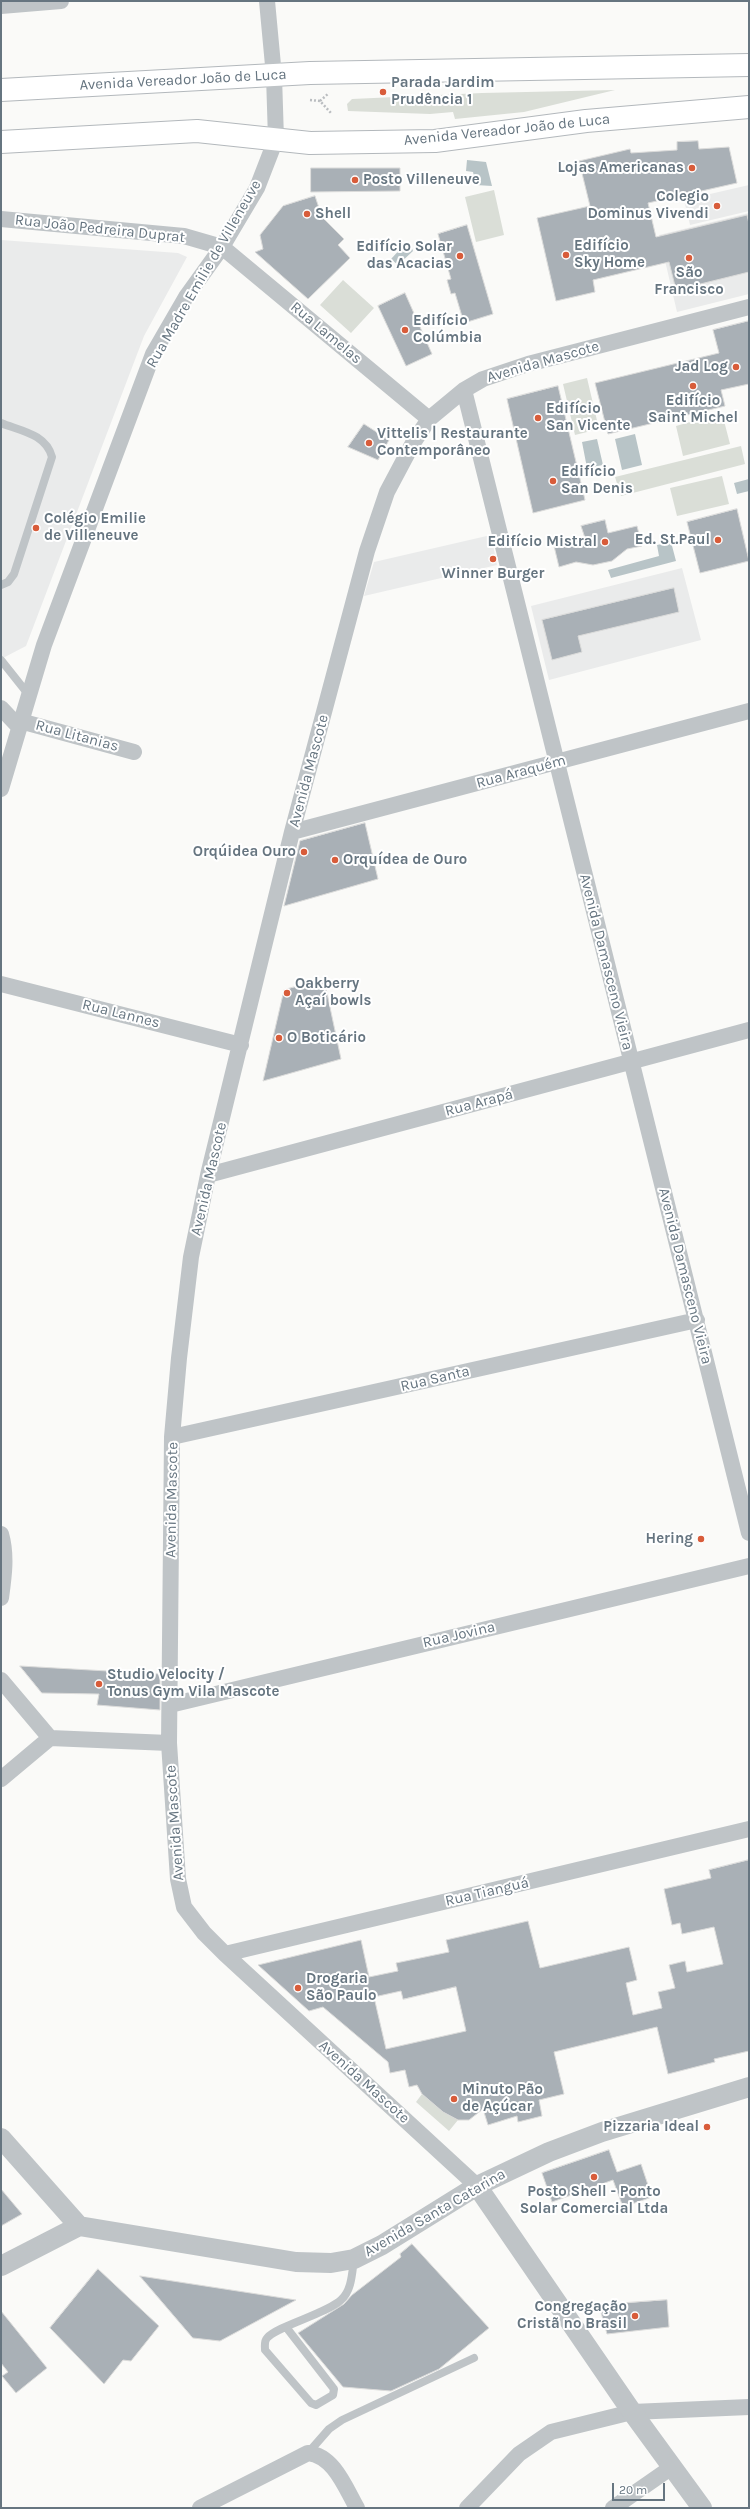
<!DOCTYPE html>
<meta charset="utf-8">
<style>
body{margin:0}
#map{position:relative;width:750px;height:2509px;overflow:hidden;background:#fafaf8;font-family:Karla,sans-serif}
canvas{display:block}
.frame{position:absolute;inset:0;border:2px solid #667580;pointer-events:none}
.scale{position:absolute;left:612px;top:2483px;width:53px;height:18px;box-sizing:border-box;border:2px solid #667580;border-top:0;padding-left:5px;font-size:12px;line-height:14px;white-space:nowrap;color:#667580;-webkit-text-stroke:3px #fff;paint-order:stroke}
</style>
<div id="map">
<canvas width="750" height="2509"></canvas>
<div class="frame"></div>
<div class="scale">20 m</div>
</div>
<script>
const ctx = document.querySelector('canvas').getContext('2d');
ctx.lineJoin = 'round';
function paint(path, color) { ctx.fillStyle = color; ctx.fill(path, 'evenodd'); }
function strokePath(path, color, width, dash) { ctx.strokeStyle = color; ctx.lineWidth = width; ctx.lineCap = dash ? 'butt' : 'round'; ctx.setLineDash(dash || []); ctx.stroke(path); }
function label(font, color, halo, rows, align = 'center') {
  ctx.font = font + ' Karla,sans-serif'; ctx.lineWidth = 4; ctx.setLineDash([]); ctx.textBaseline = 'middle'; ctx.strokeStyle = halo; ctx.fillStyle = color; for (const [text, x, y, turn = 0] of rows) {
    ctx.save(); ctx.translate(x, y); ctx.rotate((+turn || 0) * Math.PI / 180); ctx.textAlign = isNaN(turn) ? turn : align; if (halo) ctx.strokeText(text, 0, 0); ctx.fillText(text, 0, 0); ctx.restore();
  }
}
const built = new Path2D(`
 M749 185V211L690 225 684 200Z
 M749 213V294L677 312 659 235Z
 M1 240 178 253 187 257 144 336 26 646 1 659Z
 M491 535 497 565 364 596 374 562Z
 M682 568 701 640 549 680 531 606Z`);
const green = new Path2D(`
 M615 90 524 112 455 119 453 112 430 114 348 111 347 104 352 99 482 93Z
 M494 190 504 235 476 242 465 197Z
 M343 280 374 308 351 333 320 305Z
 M587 378 599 429 575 435 563 384Z
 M722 413 730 444 683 456 676 426Z
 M741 446 745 464 621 496 615 477Z
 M722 476 729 504 677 516 670 488Z
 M422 2094 443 2112 458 2120 449 2131 416 2102Z`);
const water = new Path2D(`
 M467 160 486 162 492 186 476 185 473 172 466 171Z
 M410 244 413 251 398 265 391 259 404 245Z
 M635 434 642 465 622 470 615 439Z
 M597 439 603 465 587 468 582 442Z
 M749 479V491L737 494 734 483Z
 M671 542 676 561 611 578 608 570 659 556 657 545Z`);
const building = new Path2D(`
 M698 141 699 149 729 147 737 183 648 203 656 237 747 215 749 224V272L676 290 669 262 593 280 595 292 556 301 537 218 590 206 579 161 630 149 631 153 677 150V142Z
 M311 168H400V191L311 192Z
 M315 196 322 217 344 239 338 245 350 258 308 299 255 252 263 249 260 235 283 206Z
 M467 225 493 314 464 323 455 293 451 294 447 280 451 279 438 234Z
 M405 293 432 354 406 366 378 306Z
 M749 321V384L721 390 725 406 608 434 595 383 719 353 713 330Z
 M558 386 585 500 533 513 507 399Z
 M364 424 389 440 378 460 348 447Z
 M737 509 749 561 700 573 687 522Z
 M605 520 608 533 637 526 642 546 627 549 612 561 593 565 576 562 559 567 554 546 585 538 581 526Z
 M674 588 679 612 578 636 582 652 552 660 542 620Z
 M365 823 378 879 284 906 300 841Z
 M324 979 341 1059 263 1081 284 990Z
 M20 1666 160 1674V1710L97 1705 99 1694 42 1693Z
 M749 1860V2051L714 2059 715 2062 668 2074 657 2027 554 2052 564 2094 539 2100 542 2116 518 2122 517 2116 488 2125 483 2109 469 2120H458L443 2112 422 2094 417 2085 409 2087 405 2070 390 2073 388 2062 323 2007 309 2011 258 1965 361 1940 369 1977 398 1971 396 1963 449 1952 446 1940 528 1921 540 1968 629 1947 637 1980 626 1983 633 2015 662 2008 658 1992 675 1988 669 1965 685 1961 687 1972 723 1964 714 1927 682 1934 680 1923 672 1925 664 1889 711 1878 709 1870ZM456 1987 466 2031 386 2049 374 1997 401 1991 403 1999Z
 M609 2150 617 2172 641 2164 652 2197 623 2207 613 2180 552 2202 542 2173Z
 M1 2189 22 2214 1 2226Z
 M412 2244 489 2328 439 2369 391 2391 343 2387 298 2333 344 2304 352 2295 401 2257 400 2254Z
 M98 2269 159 2326 131 2361 123 2360 104 2384 50 2328Z
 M140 2276 296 2300 220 2341 193 2338Z
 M667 2300 669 2327 607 2334 599 2305Z
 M1 2311 47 2368 16 2393 2 2376 8 2372 1 2363Z`);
const path = new Path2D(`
 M310 100 320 101 331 113
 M320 101 329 93`);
const service = new Path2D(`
 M1 423C21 431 46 434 52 457L14 574 8 582 1 585
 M1 660 28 694
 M286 2327 334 2389 333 2395 316 2405 311 2403 265 2350C265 2346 264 2341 267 2338 277 2326 326 2314 341 2300 352 2290 352 2273 354 2259
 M308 2453 329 2429 342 2420 474 2358`);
const minor = new Path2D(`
 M1 6 61 1
 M1 219 184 236 222 247 429 419
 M464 390 749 1533
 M1 708 18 726
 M20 721 134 752
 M1 789 44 645 153 354 186 297 222 247 257 188 276 139 274 76 267 1
 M292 832 749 711
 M1 984 241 1045
 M208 1175 749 1030
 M172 1437 697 1320
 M1 1534C7 1555 4 1576 1 1598
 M1 1680 50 1738 169 1743
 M170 1705 749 1566
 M1 1779 50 1738
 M225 1954 749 1829
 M477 2186 225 1954 204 1933 184 1907 178 1879 169 1743 172 1437 179 1358 191 1257 208 1175 292 832 367 551 387 492 413 443 429 419 464 390 483 379 528 364 749 307
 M200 2508 308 2453C334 2456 345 2487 357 2508
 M467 2508 519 2454 551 2432 632 2412 749 2407
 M613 2508 672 2467`);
const tertiary = new Path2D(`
 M1 2138 79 2226
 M477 2186 632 2412 702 2508
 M1 2266 79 2226 296 2262 331 2263 354 2259 382 2245 477 2186 549 2152 602 2132 749 2087`);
const primary = new Path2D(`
 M1 90 310 73 749 65
 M1 142 197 131 310 143 435 141 586 121 749 107`);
const markers = [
 [383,92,4,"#d85c3a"],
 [692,168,4,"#d85c3a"],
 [355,180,4,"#d85c3a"],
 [717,206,4,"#d85c3a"],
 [307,214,4,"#d85c3a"],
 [566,255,4,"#d85c3a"],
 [460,256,4,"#d85c3a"],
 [689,258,4,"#d85c3a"],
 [405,330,4,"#d85c3a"],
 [736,367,4,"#d85c3a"],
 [693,386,4,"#d85c3a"],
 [538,418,4,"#d85c3a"],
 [369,443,4,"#d85c3a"],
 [553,481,4,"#d85c3a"],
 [36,528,4,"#d85c3a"],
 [718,540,4,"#d85c3a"],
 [605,542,4,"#d85c3a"],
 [493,559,4,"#d85c3a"],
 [304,852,4,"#d85c3a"],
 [335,860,4,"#d85c3a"],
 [287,993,4,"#d85c3a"],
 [279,1038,4,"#d85c3a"],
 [701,1539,4,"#d85c3a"],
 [99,1684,4,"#d85c3a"],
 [298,1988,4,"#d85c3a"],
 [454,2099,4,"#d85c3a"],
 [707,2127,4,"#d85c3a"],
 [594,2177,4,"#d85c3a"],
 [635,2316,4,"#d85c3a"]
];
const streetNames = [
 ["Avenida Vereador João de Luca",183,80,-3],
 ["Avenida Vereador João de Luca",507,130,-6],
 ["Rua João Pedreira Duprat",100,229,6],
 ["Rua Madre Emilie de Villeneuve",204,274,-60],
 ["Rua Lamelas",326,333,40],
 ["Avenida Mascote",543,362,-16],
 ["Rua Litanias",77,736,15],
 ["Avenida Mascote",309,771,-75],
 ["Rua Araquém",521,772,-15],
 ["Avenida Damasceno Vieira",606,962,76],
 ["Rua Lannes",121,1014,14],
 ["Rua Arapá",479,1103,-15],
 ["Avenida Mascote",209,1179,-77],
 ["Avenida Damasceno Vieira",685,1276,76],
 ["Rua Santa",435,1379,-13],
 ["Avenida Mascote",172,1500,-89],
 ["Rua Jovina",459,1635,-13],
 ["Avenida Mascote",175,1823,-94],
 ["Rua Tianguá",487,1892,-13],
 ["Avenida Mascote",364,2082,42],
 ["Avenida Santa Catarina",435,2213,-30]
];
const poiNames = [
 ["Parada Jardim",391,83],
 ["Prudência 1",391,100],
 ["Lojas Americanas",684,168,"right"],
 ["Posto Villeneuve",363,180],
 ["Colegio",709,197,"right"],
 ["Dominus Vivendi",709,214,"right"],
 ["Shell",315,214],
 ["Edifício",574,246],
 ["Sky Home",574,263],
 ["Edifício Solar",452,247,"right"],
 ["das Acacias",452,264,"right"],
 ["São",689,273,"center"],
 ["Francisco",689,290,"center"],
 ["Edifício",413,321],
 ["Colúmbia",413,338],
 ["Jad Log",728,367,"right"],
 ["Edifício",693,401,"center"],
 ["Saint Michel",693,418,"center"],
 ["Edifício",546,409],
 ["San Vicente",546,426],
 ["Vittelis | Restaurante",377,434],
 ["Contemporâneo",377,451],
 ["Edifício",561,472],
 ["San Denis",561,489],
 ["Colégio Emilie",44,519],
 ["de Villeneuve",44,536],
 ["Ed. St.Paul",710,540,"right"],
 ["Edifício Mistral",597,542,"right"],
 ["Winner Burger",493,574,"center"],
 ["Orqúidea Ouro",296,852,"right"],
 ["Orquídea de Ouro",343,860],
 ["Oakberry",295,984],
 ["Açaí bowls",295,1001],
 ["O Boticário",287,1038],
 ["Hering",693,1539,"right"],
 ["Studio Velocity /",107,1675],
 ["Tonus Gym Vila Mascote",107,1692],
 ["Drogaria",306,1979],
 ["São Paulo",306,1996],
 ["Minuto Pão",462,2090],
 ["de Açúcar",462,2107],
 ["Pizzaria Ideal",699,2127,"right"],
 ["Posto Shell - Ponto",594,2192,"center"],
 ["Solar Comercial Ltda",594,2209,"center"],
 ["Congregação",627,2307,"right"],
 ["Cristã no Brasil",627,2324,"right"]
];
paint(built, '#eaebeb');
paint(green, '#daded7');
paint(water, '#b8c4c7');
paint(building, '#a9b0b6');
strokePath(building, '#dbdbda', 1);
strokePath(primary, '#b3b8bc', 24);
strokePath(path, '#babdc0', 2.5, [2, 2]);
strokePath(service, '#bfc4c7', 8);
strokePath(minor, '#bfc4c7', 16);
strokePath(tertiary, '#bfc4c7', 20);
strokePath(primary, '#fff', 22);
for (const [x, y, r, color] of markers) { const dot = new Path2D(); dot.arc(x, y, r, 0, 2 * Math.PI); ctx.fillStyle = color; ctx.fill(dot); strokePath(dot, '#fff', 1.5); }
label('15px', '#667580', '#fff', streetNames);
label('bold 15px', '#667580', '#fff', poiNames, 'left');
</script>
